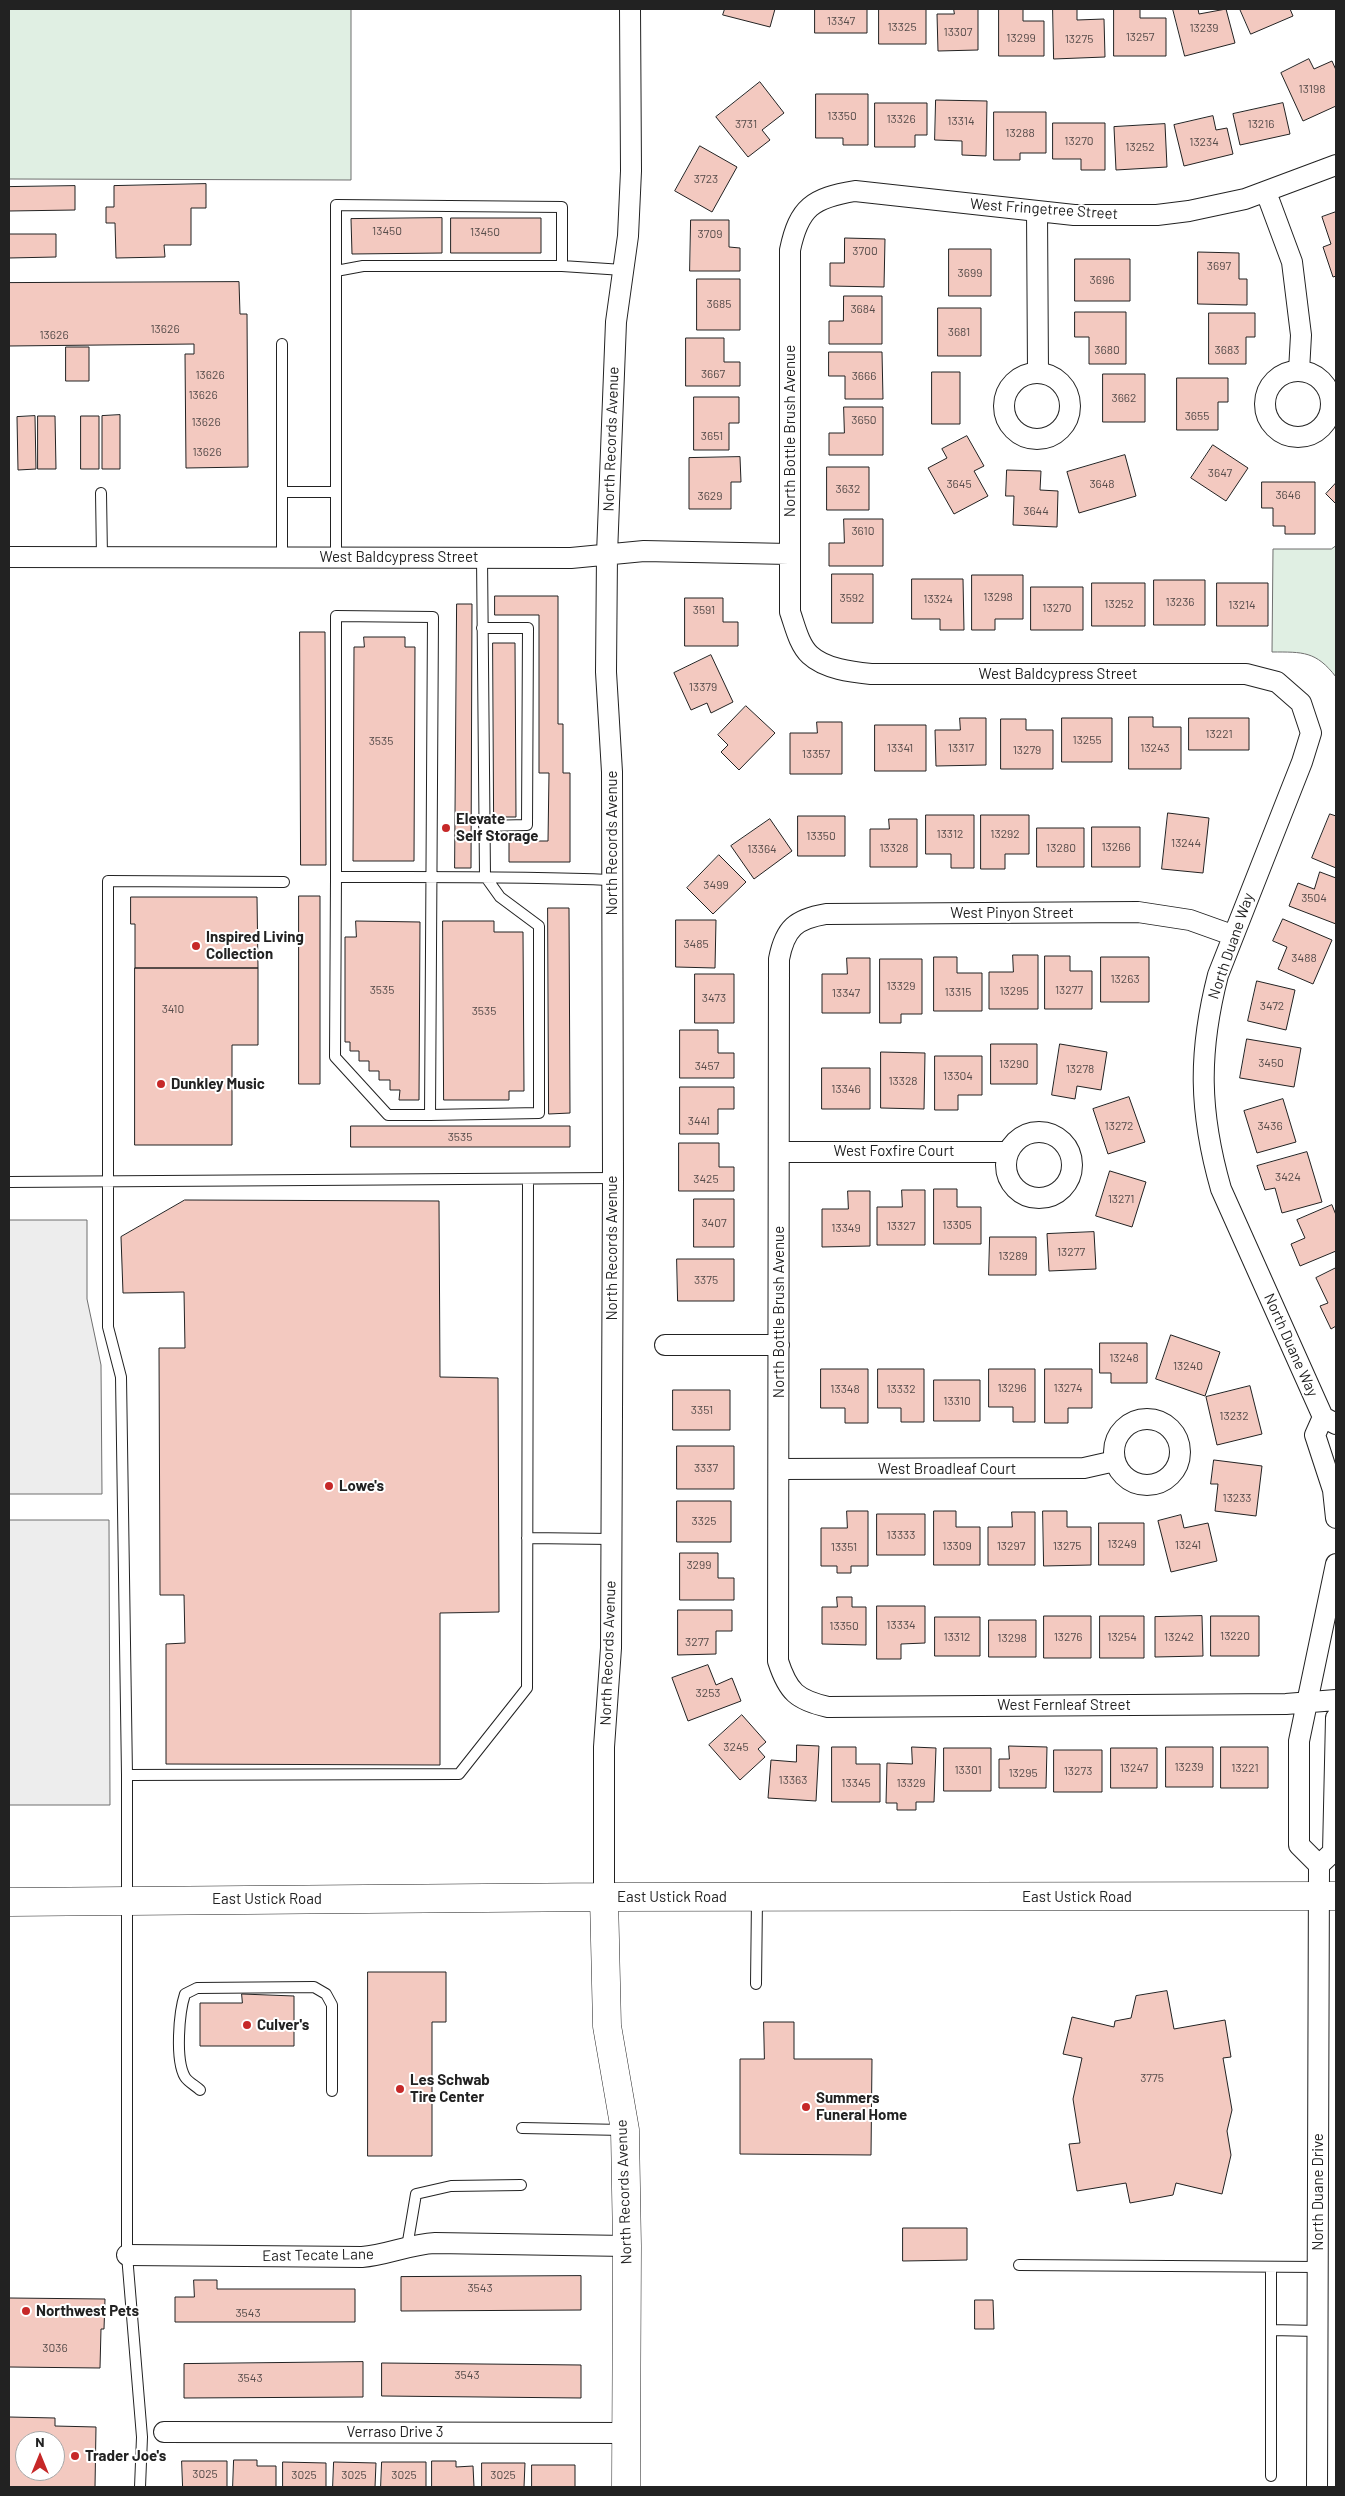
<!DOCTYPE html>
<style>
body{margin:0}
#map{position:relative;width:1345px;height:2496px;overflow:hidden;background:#fff;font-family:Barlow,sans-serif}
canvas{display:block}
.frame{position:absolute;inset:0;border:10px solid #222;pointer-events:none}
.north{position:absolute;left:15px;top:2431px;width:50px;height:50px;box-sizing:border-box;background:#fff;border:1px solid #a7a7a7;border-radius:50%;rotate:0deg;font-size:14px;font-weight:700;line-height:20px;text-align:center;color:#222}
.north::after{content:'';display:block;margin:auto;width:18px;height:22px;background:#c62828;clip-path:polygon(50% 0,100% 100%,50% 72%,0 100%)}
</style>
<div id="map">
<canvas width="1345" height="2496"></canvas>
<div class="frame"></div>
<div class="north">N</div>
</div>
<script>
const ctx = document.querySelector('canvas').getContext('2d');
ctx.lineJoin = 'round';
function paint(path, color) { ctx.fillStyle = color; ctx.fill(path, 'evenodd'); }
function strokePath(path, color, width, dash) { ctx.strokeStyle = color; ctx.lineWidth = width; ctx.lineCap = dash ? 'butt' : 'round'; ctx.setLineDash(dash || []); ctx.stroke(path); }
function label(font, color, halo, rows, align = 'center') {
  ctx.font = font + ' Barlow,sans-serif'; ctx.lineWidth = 4; ctx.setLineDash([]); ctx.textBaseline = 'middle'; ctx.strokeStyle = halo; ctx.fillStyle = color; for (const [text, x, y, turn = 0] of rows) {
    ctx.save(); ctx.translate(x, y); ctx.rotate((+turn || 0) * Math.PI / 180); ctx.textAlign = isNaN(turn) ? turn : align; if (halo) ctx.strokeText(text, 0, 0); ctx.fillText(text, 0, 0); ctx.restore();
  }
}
const green = new Path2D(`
 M9 9H351V180L9 179Z
 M1336 546V677C1316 651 1303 652 1272 652L1273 549H1331Z`);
const parking = new Path2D(`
 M9 1220H87V1299L101 1365 102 1494H9Z
 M9 1520H109L110 1805H9Z`);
const building = new Path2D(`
 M725 9H775L770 27 723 15Z
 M815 9H867V33H815Z
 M879 9H926V44H879Z
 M954 9H978V50L938 51 937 14H954Z
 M999 9H1023V21H1044V56H999Z
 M1053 9H1077V20L1104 19 1105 57 1054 59Z
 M1114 9H1140V18H1166V56H1114Z
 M1173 9H1198L1199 14 1226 9 1235 43 1185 56Z
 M1240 9H1290L1293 16 1251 34Z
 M1309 59 1314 69 1332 61 1336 70V106L1303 121 1281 73Z
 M760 82 784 113 762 130 770 140 748 157 716 117Z
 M816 94H868V145H843V138H816Z
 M936 100 987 101 986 156 962 155V141L935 140Z
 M875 103H927V135H915V147H875Z
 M1283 103 1290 134 1240 145 1233 114Z
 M994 112H1046V153H1020V160H994Z
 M1213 116 1216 130 1227 128 1233 154 1184 166 1174 125Z
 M1053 123H1105V170H1081V159H1053Z
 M1165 124 1167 167 1116 170 1114 127Z
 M700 146 737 167 712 212 675 191Z
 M206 184V208H191V245H164L165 257 116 258 115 223H106V207H114V186Z
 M75 186V210L9 211V187Z
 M1336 212V276L1333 277 1323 247 1331 244 1322 217Z
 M442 218V253L352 254 351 219Z
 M451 218H541V253H451Z
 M691 220H729V247L740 248V271H690Z
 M9 234H56V257L9 258Z
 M845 238 885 239 884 287 830 286V263H844Z
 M949 249H991V296H949Z
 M1198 252 1239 253V279H1247V305L1198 304Z
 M1075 259H1130V301H1075Z
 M697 279H740V330H697Z
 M239 282 240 314H247L248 467 186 468 185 354H194V344L9 346V283Z
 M844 296H882V344H829V321H843Z
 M938 308H981V356H938Z
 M1075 312H1126V364H1089V337H1075Z
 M1209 313H1255V337H1246V364H1209Z
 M686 338H724V362H740V386H686Z
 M66 347H89V381H66Z
 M829 352H882L883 399H845V376H829Z
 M932 372H960V424H932Z
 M1103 374H1145V422H1103Z
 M1177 378H1228V402H1218V430H1177Z
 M694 397H739V423H729V450H694Z
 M844 407H883V455H829V433H844Z
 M120 415V469H102V416Z
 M35 416 36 469 18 470 17 417Z
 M38 416H55L56 469H38Z
 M81 416H99V469H81Z
 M967 436 984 466 974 471 988 496 954 514 928 468 947 458 942 449Z
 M1213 445 1248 468 1226 501 1191 478Z
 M1125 455 1136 496 1079 513 1067 472Z
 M740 457 741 482H731V509H689V458Z
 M827 467H869V510H827Z
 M1007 470 1041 471 1040 490 1058 491 1057 527 1013 525 1014 496H1006Z
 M1262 482H1315V534H1285V526H1273V508H1262Z
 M1336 483V504L1326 494Z
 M844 519H883V566H829V543H844Z
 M832 574H873V623H832Z
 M972 575H1023V619H995V630H972Z
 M912 579H963L964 630H940V619H912Z
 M1154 580H1205V625H1154Z
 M1092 583H1145V626H1092Z
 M1217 583H1268V626H1217Z
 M1031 587H1083V630H1031Z
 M495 596H558V724H563V773H570V862H509V841H548L549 773H539V615H495Z
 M685 598H723V622H738V646H685Z
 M457 604H472L471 868H455Z
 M300 632H325L326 865H301Z
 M364 637H405V647H415L414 861H353L354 647H364Z
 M493 643H515L516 817H494Z
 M711 655 733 702 711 713 707 703 691 710 674 673Z
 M746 706 775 733 739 770 721 752 728 745 718 735Z
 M1129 717H1153V727H1181V769H1129Z
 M960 718H986V765L936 766 935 730H960Z
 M1062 718H1112V762H1062Z
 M1189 718H1249V750H1189Z
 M1001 719H1026V730H1053V769H1001Z
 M817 722H842V774H790V733H817Z
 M875 725H926V771H875Z
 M1168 813 1209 818 1203 873 1162 869Z
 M1330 814 1336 816V868L1312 858Z
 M926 815H974V868H951V854H926Z
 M981 815H1029V854H1005V869H981Z
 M798 816H845V856H798Z
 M770 819 792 851 754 879 731 846Z
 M889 819H917V867H870V829H889Z
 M1092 827H1140V867H1092Z
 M1037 828H1084V867H1037Z
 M719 855 746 882 713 914 687 888Z
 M1320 872 1336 878V924L1289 906 1298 883 1314 889Z
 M299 896H320V1084H299Z
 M131 897H257L258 968H135V924H131Z
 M548 908H569L570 1113 549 1114Z
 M1283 919 1332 940 1313 984 1278 969 1287 947 1273 941Z
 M676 920H716L715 968 676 967Z
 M356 921 420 922 419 1100H399L400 1090H390V1080H379V1071H369V1061H359V1051H350V1042H345V937H356Z
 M443 921H494V932H523L524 1091H509V1100H444Z
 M1013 955H1038V1009H989V972H1013Z
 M1045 956H1070V971H1092V1009H1045Z
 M934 957H957V973H982V1011H934Z
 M1101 957H1149V1002H1101Z
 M847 958H870V1013H822V974H847Z
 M880 959H922V1014H901V1023H880Z
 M135 968H258V1045H232V1145H135Z
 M695 974H734V1023H695Z
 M1257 981 1295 990 1286 1030 1248 1021Z
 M680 1030H718V1053H734V1078H680Z
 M1247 1039 1301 1048 1294 1087 1240 1078Z
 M991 1044H1037V1084H991Z
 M1060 1044 1107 1052 1101 1090 1077 1086 1075 1099 1052 1095Z
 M881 1052 925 1053 924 1109 881 1108Z
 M935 1056H982V1095H958V1110H935Z
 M822 1068H870V1109H822Z
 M680 1087H734V1109H718V1134H680Z
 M1129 1097 1145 1142 1108 1154 1093 1109Z
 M1283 1099 1296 1142 1257 1153 1244 1111Z
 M351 1126H570V1147H351Z
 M679 1143H719V1167H734V1191H679Z
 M1307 1152 1322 1202 1282 1213 1275 1188 1265 1190 1257 1166Z
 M1110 1171 1146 1182 1132 1227 1096 1216Z
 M934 1189H957V1207H981V1244H934Z
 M902 1190H925V1245H877V1207H902Z
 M848 1191H870V1246L822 1247V1209H848Z
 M694 1199H734V1247H694Z
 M185 1200 439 1201 440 1377 498 1378 499 1612 440 1613V1765L166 1764V1644L185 1643 184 1595H160L159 1348H185L184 1292 123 1293 121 1237Z
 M1332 1205 1336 1215V1251L1300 1266 1291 1244 1305 1238 1297 1220Z
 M1094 1232 1096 1269 1049 1271 1047 1234Z
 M990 1237H1036V1275H989Z
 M677 1259H734V1301H678Z
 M1336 1268V1326L1331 1329 1320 1306 1328 1303 1316 1278Z
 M1171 1335 1220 1352 1205 1396 1156 1379Z
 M1100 1343H1147V1383H1111V1373H1100Z
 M821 1369H868V1423H845V1408H821Z
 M878 1369H924V1422H901V1408H878Z
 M989 1369H1035V1422H1013V1407H989Z
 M1045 1369H1092V1408H1068V1423H1045Z
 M934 1380H980V1421H934Z
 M1250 1386 1262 1434 1217 1445 1206 1397Z
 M673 1390H730V1430H673Z
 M677 1446H734V1489H677Z
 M1214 1460 1262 1466 1256 1516 1215 1511 1218 1484H1211Z
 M677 1501H731V1542H677Z
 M847 1511H868V1566H851V1573H837V1566H821V1528H847Z
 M934 1511H956V1527H980V1565H934Z
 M1043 1511H1067V1527H1091V1565L1044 1566Z
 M1012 1512H1035V1565H988V1527H1012Z
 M877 1514H925V1555H877Z
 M1181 1515 1184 1528 1208 1523 1217 1561 1171 1572 1158 1521Z
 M1099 1523H1144V1565H1099Z
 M680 1553H718V1578H734V1600H680Z
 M837 1597H852V1607H866V1645L822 1644V1607H837Z
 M877 1606H925V1643L901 1644V1659H877Z
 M678 1610H732V1631H716V1654L678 1655Z
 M1044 1616H1091V1658H1044Z
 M1100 1616H1144V1658H1100Z
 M1202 1616 1203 1656 1155 1657V1617Z
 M1211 1616H1259V1656H1211Z
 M935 1617H980V1656H935Z
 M989 1620H1036V1657H989Z
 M708 1665 716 1685 732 1678 741 1701 688 1721 672 1678Z
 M742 1715 766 1742 758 1749 765 1757 740 1780 709 1745Z
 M797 1745 819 1746 816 1801 768 1798 771 1760 796 1762Z
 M1009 1746 1047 1747 1046 1788H999V1759H1009Z
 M832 1747H856V1764H880V1802H832Z
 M912 1747 936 1748 934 1802H916V1810H897V1803H886L887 1763 912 1764Z
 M1166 1747H1213V1787H1166Z
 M1221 1747H1268V1788H1221Z
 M944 1748H991V1791H944Z
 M1111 1748H1157V1788H1111Z
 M1054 1750H1102V1792H1054Z
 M368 1972H446V2022H432V2156H368Z
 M1167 1991 1174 2029 1225 2020 1231 2057 1223 2058 1232 2110 1227 2131 1231 2155 1222 2194 1176 2183 1173 2195 1130 2203 1126 2183 1077 2191 1069 2144 1080 2143 1073 2099 1082 2058 1063 2054 1072 2017 1114 2027 1115 2021 1131 2018 1136 1996Z
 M242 1994 294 1996V2046H200V2003H242Z
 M764 2022H794V2059H872L871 2155 740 2154V2059H764Z
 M903 2228H967V2260L903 2261Z
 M581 2276V2310L401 2311V2277Z
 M194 2280H217V2289H355V2322H175V2297H194Z
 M9 2298 105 2299 104 2329H101L100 2368 9 2367Z
 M975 2300H993L994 2329H975Z
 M363 2362V2397L184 2398V2364Z
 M382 2363 581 2365V2398L382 2396Z
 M9 2417 55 2418V2426L96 2427 95 2487H9ZM25 2441H55V2471H25Z
 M234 2460H257V2466H276V2487H233Z
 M182 2461H227V2487H183Z
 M432 2461H456V2467L473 2466 474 2487H432Z
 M283 2462 326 2463V2487H283Z
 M334 2462 376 2463 375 2487H333Z
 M382 2462H426V2487H381Z
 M482 2463H525L524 2487H482Z
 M532 2465H575V2487H532Z`);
const lane = new Path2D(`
 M562 266 623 270
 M282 344V557
 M282 492H336
 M101 493 102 557
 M336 557V205L562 207V266H363L336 271
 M482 628H528L527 825 484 826
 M336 877 335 1057 388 1115H430L433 617 336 616V877C428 877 520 876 612 880
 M430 1115 539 1113V926L500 897 485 876 482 557
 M9 1182 613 1178
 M527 1538 612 1539
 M127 1775 459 1774 527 1688 528 1179
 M756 1984 757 1899
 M200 2090C196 2086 188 2082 185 2077 175 2060 179 2012 185 1994L197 1988 314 1987 326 1994 332 2005V2091
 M522 2128 623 2130
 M407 2247 416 2194 451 2186 521 2185
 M1019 2265 1318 2267
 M1271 2330 1317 2331
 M1271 2476V2267
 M140 2487 142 2437 127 2255V1775L121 1377 108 1327V881L284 882`);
const street = new Path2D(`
 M1266 192 1292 262 1301 335 1299 371
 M1037 211 1038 373
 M1265 404a33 33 0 1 1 66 0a33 33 0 1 1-66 0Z
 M1004 406a33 33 0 1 1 66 0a33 33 0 1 1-66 0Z
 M9 557 571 558 644 551 789 554
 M1232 935 1190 920 1138 912 826 914C796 919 785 928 779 959L778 1661C788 1692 797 1700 828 1707L1286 1704 1336 1700
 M1006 1165a33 33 0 1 1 66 0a33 33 0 1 1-66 0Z
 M779 1152H1008
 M665 1345H779
 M1323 1417 1221 1189C1199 1112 1198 1053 1218 975L1302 762 1311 733 1301 703 1277 682 1246 674H871C852 672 825 669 810 655 799 645 795 626 790 612V250C799 207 813 198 855 191L1074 215H1157L1189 211 1245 199 1336 165
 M1114 1452a33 33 0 1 1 66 0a33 33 0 1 1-66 0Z
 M1336 1424 1323 1417 1315 1435 1333 1490 1336 1518
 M779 1469 1084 1468 1115 1461
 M1336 1564 1299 1741V1845L1319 1865 1333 1852 1336 1718
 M604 1897V1747L611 1648 613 1178 612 772 606 672 607 554 616 322 628 236 631 171 630 9
 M127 2255 362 2257C387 2255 410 2244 435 2243L627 2246
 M164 2432 626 2433
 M1317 2487 1319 1865`);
const secondary = new Path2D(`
 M604 1897 607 2026 625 2130 627 2246 626 2487
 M9 1902 604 1897 1336 1896`);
const markers = [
 [446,828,5,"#c62828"],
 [196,946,5,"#c62828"],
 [161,1084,5,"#c62828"],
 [329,1486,5,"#c62828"],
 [247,2025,5,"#c62828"],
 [400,2089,5,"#c62828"],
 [806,2107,5,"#c62828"],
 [26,2311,5,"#c62828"],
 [75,2456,5,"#c62828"]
];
const numberNames = [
 ["13347",841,21],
 ["13325",902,27],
 ["13239",1204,28],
 ["13307",958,32],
 ["13257",1140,37],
 ["13299",1021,38],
 ["13275",1079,39],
 ["13198",1312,89],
 ["13350",842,116],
 ["13326",901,119],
 ["13314",961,121],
 ["3731",746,124],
 ["13216",1261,124],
 ["13288",1020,133],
 ["13270",1079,141],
 ["13234",1204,142],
 ["13252",1140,147],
 ["3723",706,179],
 ["13450",387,231],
 ["13450",485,232],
 ["3709",710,234],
 ["3700",865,251],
 ["3697",1219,266],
 ["3699",970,273],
 ["3696",1102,280],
 ["3685",719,304],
 ["3684",863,309],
 ["13626",165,329],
 ["3681",959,332],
 ["13626",54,335],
 ["3680",1107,350],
 ["3683",1227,350],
 ["3667",713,374],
 ["13626",210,375],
 ["3666",864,376],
 ["13626",203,395],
 ["3662",1124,398],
 ["3655",1197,416],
 ["3650",864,420],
 ["13626",206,422],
 ["3651",712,436],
 ["13626",207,452],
 ["3647",1220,473],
 ["3645",959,484],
 ["3648",1102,484],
 ["3632",848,489],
 ["3646",1288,495],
 ["3629",710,496],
 ["3644",1036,511],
 ["3610",863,531],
 ["13298",998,597],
 ["3592",852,598],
 ["13324",938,599],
 ["13236",1180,602],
 ["13252",1119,604],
 ["13214",1242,605],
 ["13270",1057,608],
 ["3591",704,610],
 ["13379",703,687],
 ["13221",1219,734],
 ["13255",1087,740],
 ["3535",381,741],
 ["13341",900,748],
 ["13317",961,748],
 ["13243",1155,748],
 ["13279",1027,750],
 ["13357",816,754],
 ["13312",950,834],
 ["13292",1005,834],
 ["13350",821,836],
 ["13244",1186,843],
 ["13266",1116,847],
 ["13328",894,848],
 ["13280",1061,848],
 ["13364",762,849],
 ["3499",716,885],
 ["3504",1314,898],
 ["3485",696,944],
 ["3488",1304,958],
 ["13263",1125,979],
 ["13329",901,986],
 ["3535",382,990],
 ["13277",1069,990],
 ["13295",1014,991],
 ["13315",958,992],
 ["13347",846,993],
 ["3473",714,998],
 ["3472",1272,1006],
 ["3410",173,1009],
 ["3535",484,1011],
 ["3450",1271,1063],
 ["13290",1014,1064],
 ["3457",707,1066],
 ["13278",1080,1069],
 ["13304",958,1076],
 ["13328",903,1081],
 ["13346",846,1089],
 ["3441",699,1121],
 ["13272",1119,1126],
 ["3436",1270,1126],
 ["3535",460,1137],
 ["3424",1288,1177],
 ["3425",706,1179],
 ["13271",1121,1199],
 ["3407",714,1223],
 ["13305",957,1225],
 ["13327",901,1226],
 ["13349",846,1228],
 ["13277",1071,1252],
 ["13289",1013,1256],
 ["3375",706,1280],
 ["13248",1124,1358],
 ["13240",1188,1366],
 ["13296",1012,1388],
 ["13274",1068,1388],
 ["13348",845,1389],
 ["13332",901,1389],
 ["13310",957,1401],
 ["3351",702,1410],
 ["13232",1234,1416],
 ["3337",706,1468],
 ["13233",1237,1498],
 ["3325",704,1521],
 ["13333",901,1535],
 ["13249",1122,1544],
 ["13241",1188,1545],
 ["13309",957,1546],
 ["13297",1011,1546],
 ["13275",1067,1546],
 ["13351",844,1547],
 ["3299",699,1565],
 ["13334",901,1625],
 ["13350",844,1626],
 ["13220",1235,1636],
 ["13312",957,1637],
 ["13276",1068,1637],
 ["13254",1122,1637],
 ["13242",1179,1637],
 ["13298",1012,1638],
 ["3277",697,1642],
 ["3253",708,1693],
 ["3245",736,1747],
 ["13239",1189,1767],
 ["13247",1134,1768],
 ["13221",1245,1768],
 ["13301",968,1770],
 ["13273",1078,1771],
 ["13295",1023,1773],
 ["13363",793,1780],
 ["13345",856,1783],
 ["13329",911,1783],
 ["3775",1152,2078],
 ["3543",480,2288],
 ["3543",248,2313],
 ["3036",55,2348],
 ["3543",467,2375],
 ["3543",250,2378],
 ["3025",205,2474],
 ["3025",304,2475],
 ["3025",354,2475],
 ["3025",404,2475],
 ["3025",503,2475]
];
const streetNames = [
 ["West Fringetree Street",1044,209,4],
 ["North Bottle Brush Avenue",790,431,-90],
 ["North Records Avenue",611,439,-88],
 ["West Baldcypress Street",399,557],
 ["West Baldcypress Street",1058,674],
 ["North Records Avenue",612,843,-90],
 ["West Pinyon Street",1012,913],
 ["North Duane Way",1231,946,-71],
 ["West Foxfire Court",894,1151],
 ["North Records Avenue",612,1248,-90],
 ["North Bottle Brush Avenue",779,1312,-90],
 ["North Duane Way",1291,1345,66],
 ["West Broadleaf Court",947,1469],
 ["North Records Avenue",608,1653,-88],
 ["West Fernleaf Street",1064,1705],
 ["East Ustick Road",672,1897],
 ["East Ustick Road",1077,1897],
 ["East Ustick Road",267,1899],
 ["North Records Avenue",624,2192,-92],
 ["North Duane Drive",1318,2192,-90],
 ["East Tecate Lane",318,2255,-1],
 ["Verraso Drive 3",395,2432]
];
const poiNames = [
 ["Elevate",456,819],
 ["Self Storage",456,836],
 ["Inspired Living",206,937],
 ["Collection",206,954],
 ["Dunkley Music",171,1084],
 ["Lowe's",339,1486],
 ["Culver's",257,2025],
 ["Les Schwab",410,2080],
 ["Tire Center",410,2097],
 ["Summers",816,2098],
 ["Funeral Home",816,2115],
 ["Northwest Pets",36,2311],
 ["Trader Joe's",85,2456]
];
paint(green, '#e0efe3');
strokePath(green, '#6f6f6f', 1);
paint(parking, '#ededed');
strokePath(parking, '#6f6f6f', 1);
paint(building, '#f3c9c0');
strokePath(building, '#222', 1);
strokePath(lane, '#222', 12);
strokePath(street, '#222', 22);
strokePath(secondary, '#222', 29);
strokePath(lane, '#fff', 10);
strokePath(street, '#fff', 20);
strokePath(secondary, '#fff', 28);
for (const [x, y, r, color] of markers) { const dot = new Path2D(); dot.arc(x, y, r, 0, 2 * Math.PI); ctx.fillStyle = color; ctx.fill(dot); strokePath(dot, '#fff', 2); }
label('12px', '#564c4a', null, numberNames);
label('15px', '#222', '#fff', streetNames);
label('bold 15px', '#222', '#fff', poiNames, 'left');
</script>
